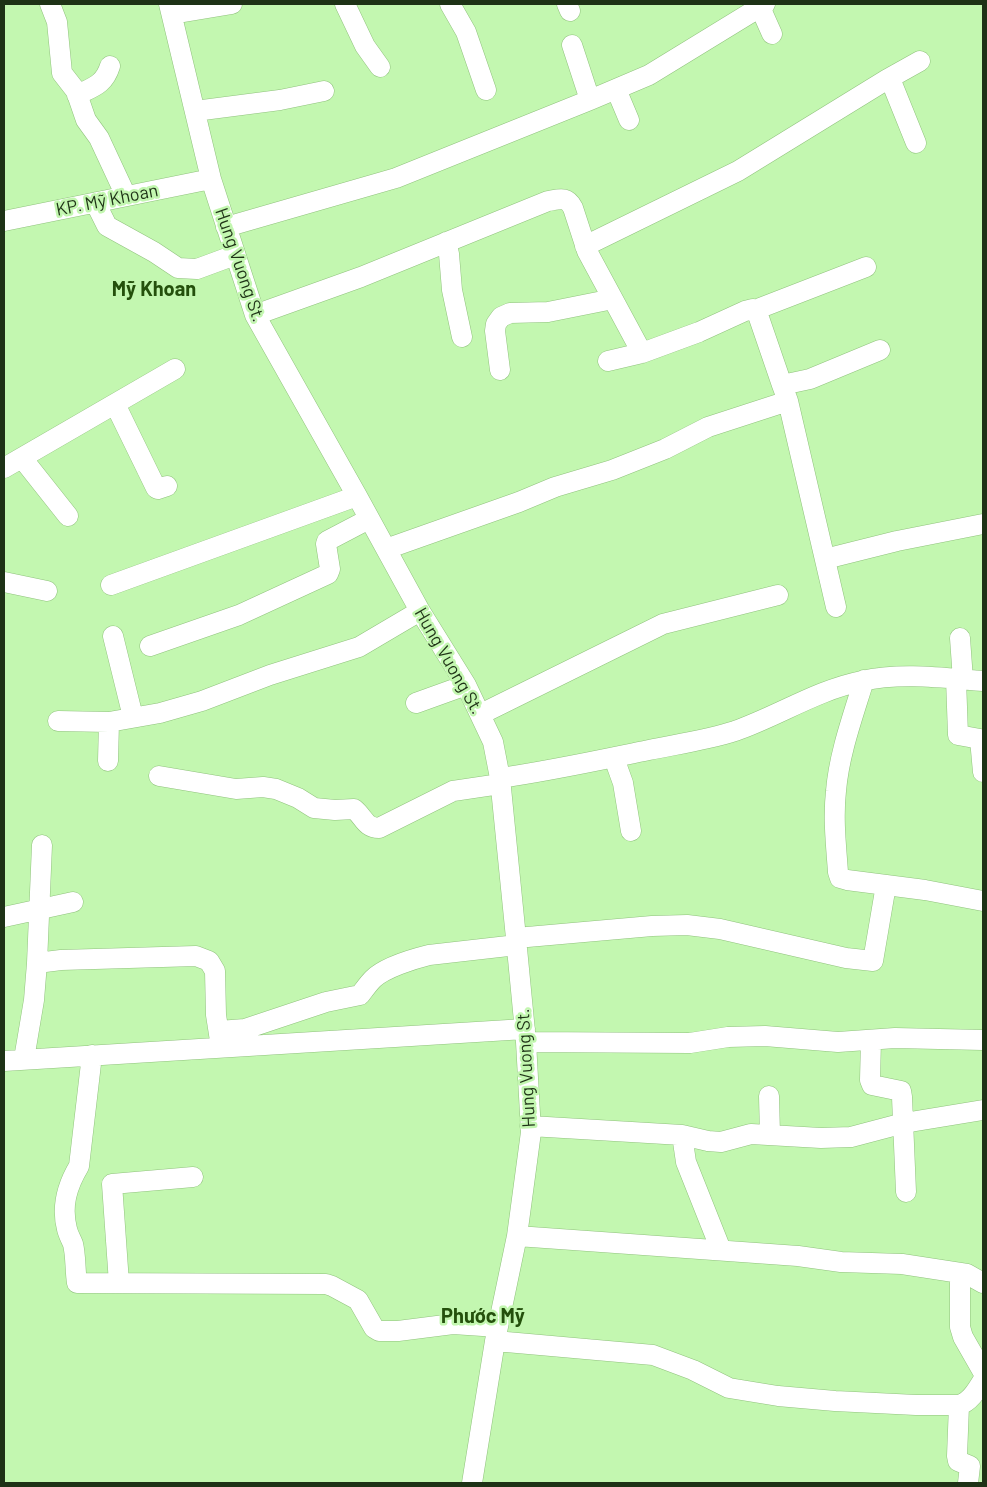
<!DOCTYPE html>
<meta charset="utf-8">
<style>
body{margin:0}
#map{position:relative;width:987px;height:1487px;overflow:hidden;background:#c3f7b0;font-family:Barlow,sans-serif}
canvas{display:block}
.frame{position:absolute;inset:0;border:5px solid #1e3216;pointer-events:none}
</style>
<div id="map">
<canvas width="987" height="1487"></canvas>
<div class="frame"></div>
</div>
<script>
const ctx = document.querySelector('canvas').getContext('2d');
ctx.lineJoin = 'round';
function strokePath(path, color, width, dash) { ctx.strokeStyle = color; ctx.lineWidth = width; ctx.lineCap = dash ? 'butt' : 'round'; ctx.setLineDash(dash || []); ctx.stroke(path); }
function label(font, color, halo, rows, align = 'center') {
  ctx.font = font + ' Barlow,sans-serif'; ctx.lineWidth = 5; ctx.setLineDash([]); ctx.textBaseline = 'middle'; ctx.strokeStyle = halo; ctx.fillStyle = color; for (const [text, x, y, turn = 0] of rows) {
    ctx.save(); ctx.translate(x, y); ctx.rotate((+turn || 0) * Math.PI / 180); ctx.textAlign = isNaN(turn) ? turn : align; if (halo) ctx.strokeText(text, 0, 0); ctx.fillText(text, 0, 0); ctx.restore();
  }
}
const minor = new Path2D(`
 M50 4 57 22 62 73 76 91 86 120 99 138 126 196
 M169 4 211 179 255 315 357 496 420 611 466 685 493 742 500 778 516 938 526 1042 531 1132 517 1236 495 1341 472 1483
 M345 4 365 46 380 67
 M450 4 466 32 486 90
 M567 4 570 11
 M760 7 772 34
 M172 14 232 4
 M572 45 590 100
 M889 80 891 81 916 143
 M616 89 629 120
 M77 95C93 87 104 85 110 66
 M195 111 280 100 324 91
 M97 202 99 210 107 226 154 252 178 268 197 269 235 255
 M4 221 211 179
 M226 227 396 178 590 100 649 75 765 4
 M446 242 449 254 452 290 462 337
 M585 246 738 171 886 80 920 61
 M758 312 760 308 866 267
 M758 312V315L782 385
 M255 315 361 277 548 201C560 199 567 196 573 208L587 251 642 353
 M608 361 642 353 699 332 745 311 753 309 758 312
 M500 370 495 331 496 324 501 317 510 313 548 312 613 299
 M788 401 836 607
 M115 404 156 488 158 489 167 486
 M22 458 68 516
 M4 468 175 369
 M386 549 519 502 555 487 612 470 665 449 708 427 788 401 782 385 810 379 880 350
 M825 559 897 541 983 524
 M4 582 47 591
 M111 585 357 496
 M113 636 133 717
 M960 638 963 680
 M150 646 239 615 328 574 330 569 326 544 327 541 369 519
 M956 679 958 735 980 739 983 772
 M864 680C853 716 839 754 836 791 833 818 836 845 838 872L840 878 847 880 925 890 983 901
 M416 703 466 685
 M481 714 663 624 778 595
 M58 721 109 722 160 713 202 701 270 675 359 647 420 611
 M614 758 623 783 631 831
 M108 761 109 722
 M159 776 236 789 263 787 276 789 298 798 314 808 335 810 354 809C364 817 365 828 379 828L453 791 500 784
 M500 778C550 771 600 760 649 750 678 744 707 740 735 731 778 716 817 690 862 681 901 672 944 678 983 681
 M4 917 73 902
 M516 938 652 926 687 925 720 929 846 958 873 961 886 885
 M37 963 42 845
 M219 1031 245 1029 326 1002 360 995C364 990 368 984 373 979 384 968 413 959 429 955L517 945
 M871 1040 870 1080 872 1085 901 1091 902 1097 906 1192
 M526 1042 690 1043 728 1037 765 1036 838 1042 895 1038 983 1040
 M92 1055 79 1166C67 1186 61 1206 67 1229 68 1234 71 1239 73 1244 76 1256 75 1270 77 1283L326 1284 332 1286 358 1300 374 1328 379 1331H398L453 1324 498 1327
 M24 1059 34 1000 37 963 61 960 196 956 209 961 215 971 216 1015 221 1047
 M4 1061 525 1029
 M769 1096 770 1135
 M530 1126 682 1135 708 1141 721 1142 751 1134 821 1138 851 1137 904 1123 983 1110
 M682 1135 686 1162 721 1250
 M517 1236 798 1256 841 1262 902 1264 967 1274 983 1283
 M960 1273V1327L963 1337 983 1372
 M119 1283 112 1184 193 1177
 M495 1341 653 1355 693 1370 729 1388 778 1396 835 1401 916 1405H959C970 1402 977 1390 983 1380
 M959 1405 957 1456 958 1461 970 1466 968 1483`);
const streetNames = [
 ["KP. Mỹ Khoan",107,200,-11],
 ["Hung Vuong St.",240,265,71],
 ["Hung Vuong St.",449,661,60],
 ["Hung Vuong St.",526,1068,-93]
];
const quarterNames = [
 ["Mỹ Khoan",154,289],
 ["Phước Mỹ",483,1316]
];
strokePath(minor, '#90c27d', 21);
strokePath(minor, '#fff', 20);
label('18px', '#1e3216', '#c3f7b0', streetNames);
label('bold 20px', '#24500c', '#c3f7b0', quarterNames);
</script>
